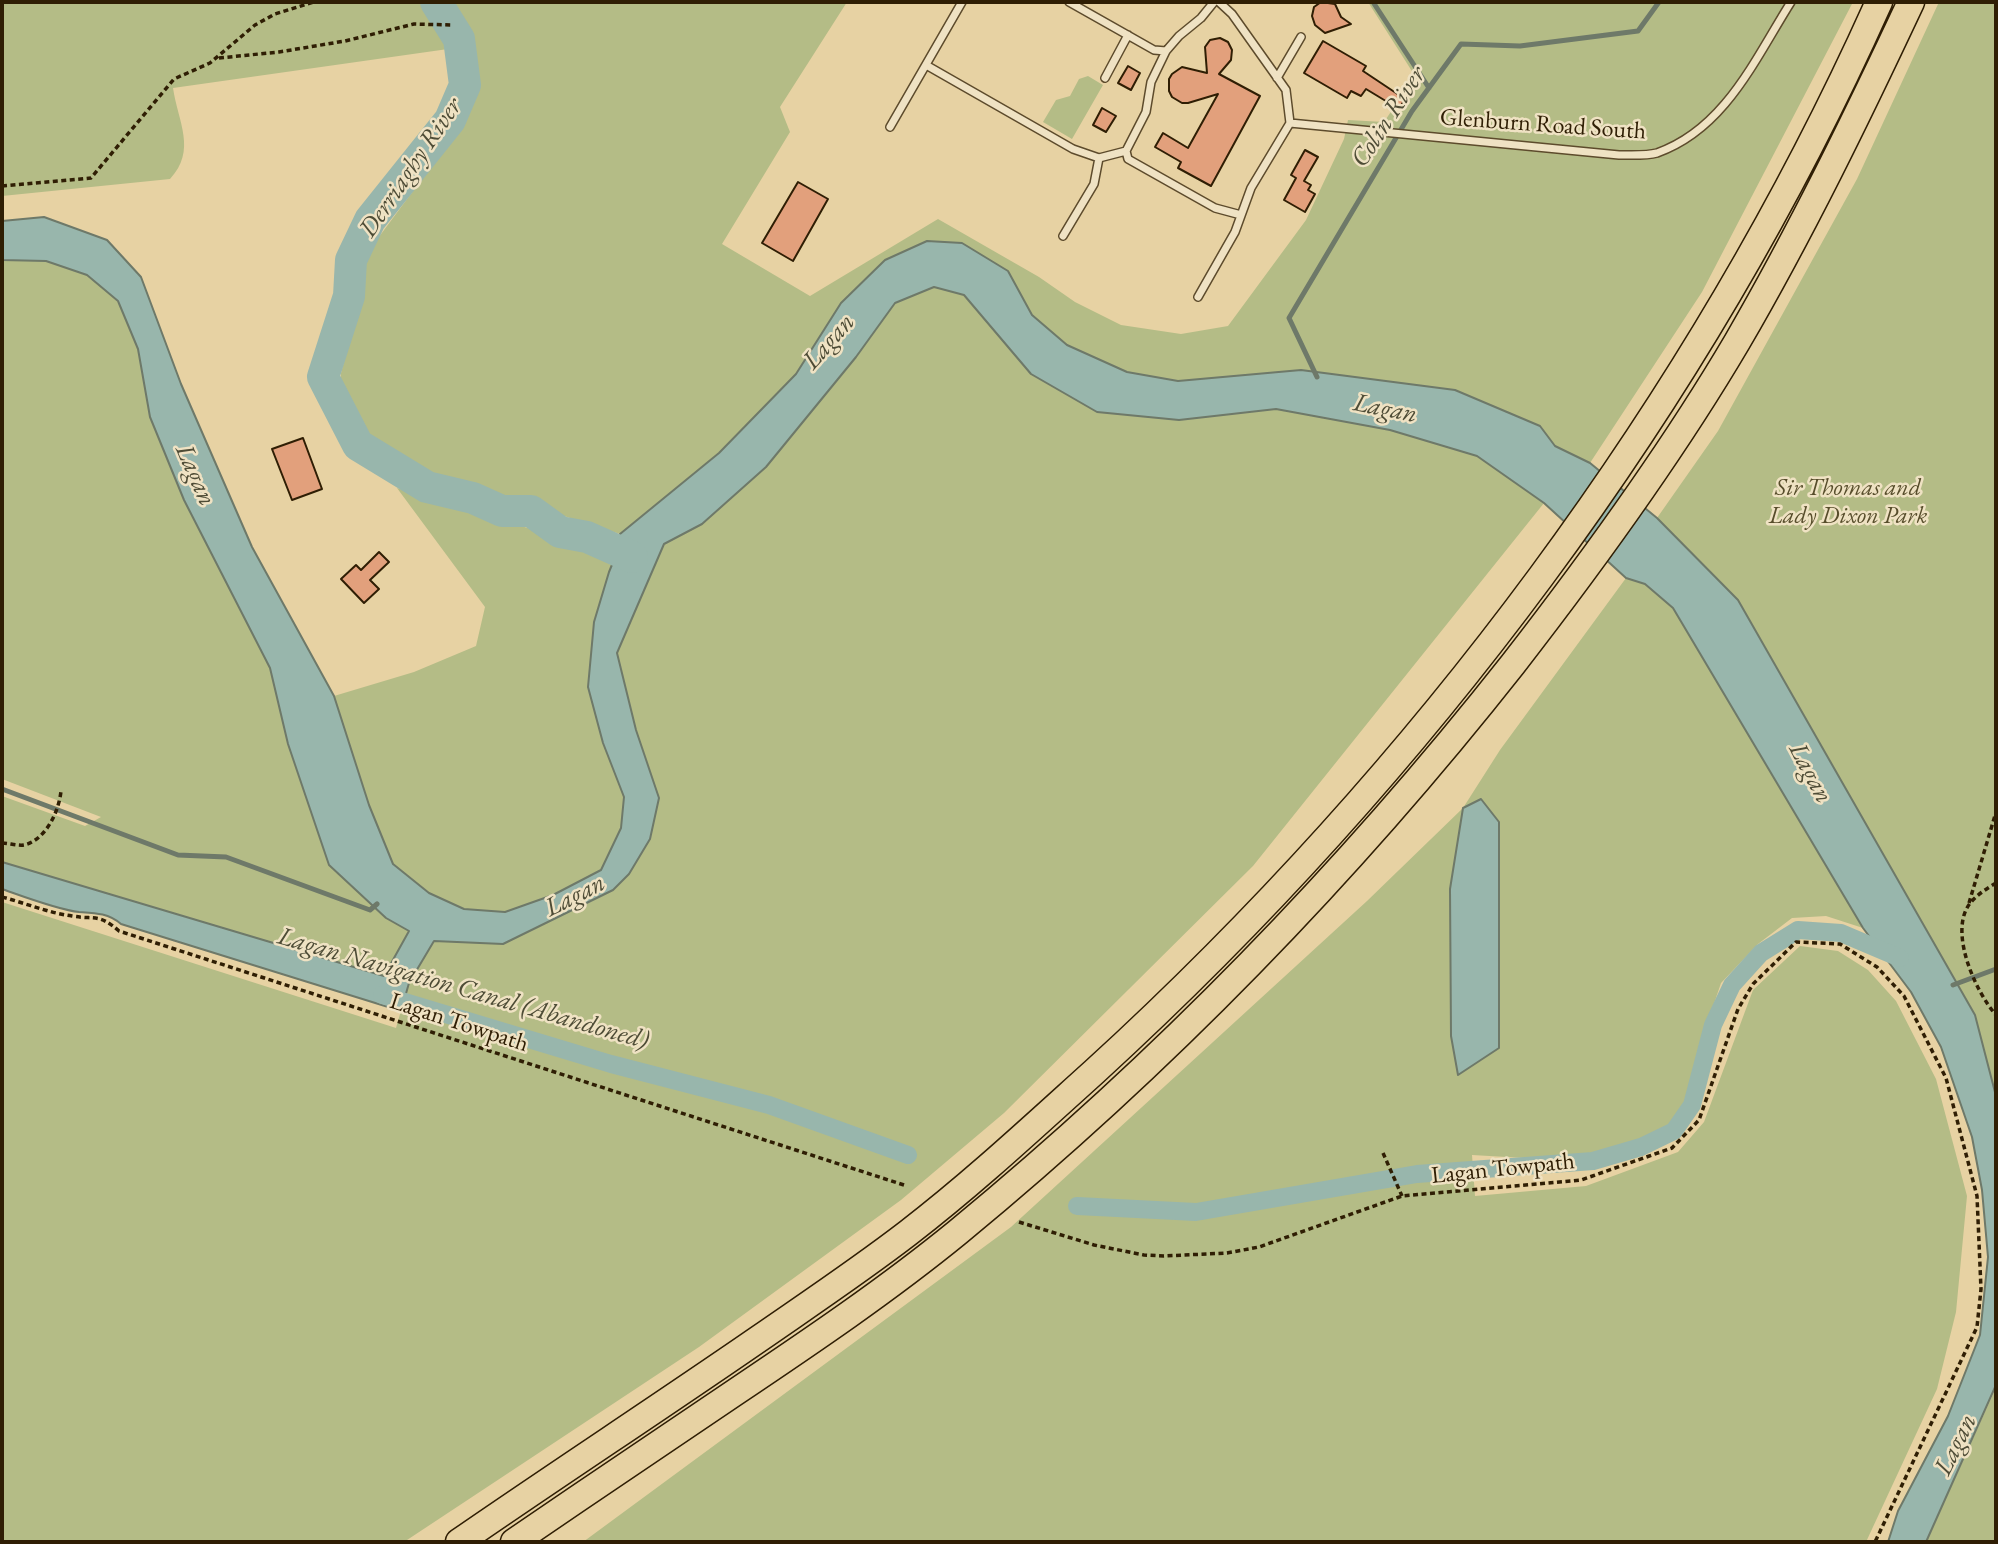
<!DOCTYPE html>
<style>
body{margin:0}
#map{position:relative;width:1998px;height:1544px;overflow:hidden;background:#e7d2a3;font-family:"EB Garamond",serif}
canvas{display:block}
.frame{position:absolute;inset:0;border:4px solid #2f1e04;pointer-events:none}
</style>
<div id="map">
<canvas width="1998" height="1544"></canvas>
<div class="frame"></div>
</div>
<script>
const ctx = document.querySelector('canvas').getContext('2d');
ctx.lineJoin = 'round';
function paint(path, color) { ctx.fillStyle = color; ctx.fill(path, 'evenodd'); }
function strokePath(path, color, width, dash) { ctx.strokeStyle = color; ctx.lineWidth = width; ctx.lineCap = dash ? 'butt' : 'round'; ctx.setLineDash(dash || []); ctx.stroke(path); }
function label(font, color, halo, rows, align = 'center') {
  ctx.font = font + ' "EB Garamond",serif'; ctx.lineWidth = 5; ctx.setLineDash([]); ctx.textBaseline = 'middle'; ctx.strokeStyle = halo; ctx.fillStyle = color; for (const [text, x, y, turn = 0] of rows) {
    ctx.save(); ctx.translate(x, y); ctx.rotate((+turn || 0) * Math.PI / 180); ctx.textAlign = isNaN(turn) ? turn : align; if (halo) ctx.strokeText(text, 0, 0); ctx.fillText(text, 0, 0); ctx.restore();
  }
}
const green = new Path2D(`
 M2 2H428L446 32 448 49 173 88C178 122 197 150 170 179L2 196Z
 M448 2H847L780 107 790 132 722 244 810 296 938 219 1039 277 1075 302 1121 325 1181 334 1228 326 1306 220 1344 139 1348 120 1384 122 1415 76 1368 2H1853L1702 292 1590 463 1555 446 1540 426 1455 390 1301 370 1178 381 1127 372 1067 345 1032 315 1008 271 962 243 927 241 841 303 796 374 719 453 620 534 439 476 429 480 361 437 341 396V373L357 312 367 253 462 125 478 83 461 20Z
 M1939 2H1996V1096L1975 1015 1738 600 1657 518 1718 431 1857 179Z
 M1088 76 1103 85 1072 139 1043 122 1056 100 1070 96 1079 79Z
 M2 260 46 261 87 275 118 301 138 349 150 417 184 500 270 668 288 744 329 865 386 918 409 930 385 976 2 862V796L85 826 101 817 2 779Z
 M934 287 964 295 991 326 1179 420 1276 409 1390 430 1477 456 1544 503 1253 866 1004 1113 901 1200 699 1347 404 1542H2V902L396 1028 409 983 434 941 503 944 613 890 659 798 636 730 617 653 664 544 702 524 856 357 895 303Z
 M397 488 616 555 609 573 594 622 588 687 603 743 624 797 621 828 601 870 553 895 505 912 463 909 429 893 393 864 369 805 334 696 414 672 476 646 485 607Z
 M1626 578 1645 584 1673 608 1863 928 1826 916 1792 918 1758 944 1721 983 1701 1042 1685 1108 1668 1128 1615 1151 1577 1161 1472 1155 1475 1196 1586 1186 1678 1152 1704 1122 1753 990 1800 946 1838 951 1868 970 1896 1001 1936 1079 1967 1196 1956 1312 1937 1389 1866 1542H583L1011 1227 1367 901 1463 808 1500 750Z
 M1996 1385V1542H1926L1994 1392Z`);
const water = new Path2D(`
 M44 217 107 240 141 277 181 384 252 547 334 696 369 805 393 864 429 893 464 909 505 912 553 895 601 870 621 828 624 797 603 743 588 687 594 622 609 572 616 555 620 534 719 453 796 374 841 303 885 260 927 241 962 243 1008 271 1032 315 1067 345 1127 372 1178 381 1301 370 1455 390 1540 426 1555 446 1590 463 1657 518 1738 600 1975 1015 1996 1096V1385L1926 1542H1888L1898 1511 1948 1416 1980 1335 1988 1257 1982 1190 1972 1137 1941 1047 1911 992 1863 928 1673 608 1645 584 1626 578 1544 503 1477 456 1390 430 1276 409 1179 420 1097 412 1031 374 964 295 934 287 895 303 856 357 766 467 702 524 664 544 617 653 636 730 659 798 650 839 629 874 613 890 503 944 434 941 409 983 401 1011 121 924C108 913 95 913 79 912 59 910 22 896 2 889V862L384 976 409 931 386 918 329 865 288 744 270 668 184 500 150 417 138 349 118 301 87 275 46 261 2 260V221Z
 M1481 799 1499 822V1048L1458 1075 1451 1036 1450 889 1463 808Z`);
const stream = new Path2D(`
 M1373 2 1429 88
 M1317 377 1289 318 1412 111 1461 44 1520 46 1638 31 1659 2
 M2 789 178 855 226 857 370 910 377 904
 M1953 985 1996 969`);
const canal = new Path2D(`
 M382 995 611 1064 769 1105 908 1155
 M1077 1206 1196 1212 1417 1174 1593 1161 1641 1147 1674 1131 1692 1105 1713 1025 1732 985 1761 953 1798 930 1841 933 1900 958`);
const river = new Path2D(`
 M436 2 459 39 465 85 450 120 370 220 351 260 349 296 323 377 358 445 427 487 473 498 502 511H531L560 532 587 537 632 557`);
const building = new Path2D(`
 M1321 2 1335 4 1341 17 1351 24 1325 33 1315 25 1312 16 1314 7Z
 M1220 38 1228 42 1232 50 1231 60 1219 74 1260 96 1211 186 1178 168 1181 162 1155 147 1163 133 1188 148 1218 94 1188 103H1182L1172 97 1169 91V79L1172 74 1182 67 1207 73 1205 47 1210 40Z
 M1323 41 1366 66 1363 71 1405 99 1399 109 1366 89 1361 96 1351 91 1347 98 1304 73Z
 M1128 66 1140 73 1131 90 1118 83Z
 M1102 108 1116 116 1106 132 1093 125Z
 M1305 150 1318 157 1304 181 1311 185 1308 190 1315 194 1305 212 1284 200 1296 178 1291 175Z
 M798 182 828 199 793 261 762 243Z
 M303 438 322 489 292 500 272 449Z
 M379 552 389 562 370 580 379 589 364 603 341 579 356 565 361 570Z`);
const path = new Path2D(`
 M219 58 279 52 345 41 414 24 451 25
 M2 186 91 178 174 79 210 63 255 25 275 14 314 2
 M2 843C8 843 18 846 24 845 46 840 59 811 61 791
 M1996 883C1986 889 1973 897 1967 908 1951 937 1976 992 1996 1015
 M2 897C25 903 49 913 72 916 96 920 98 913 119 931L907 1186
 M1969 903 1996 812
 M1383 1153 1402 1196
 M1019 1222 1094 1245 1144 1255 1164 1256 1227 1253 1259 1247 1402 1196 1581 1180 1672 1148 1699 1120 1738 1009 1753 984 1796 942 1840 944 1877 967 1904 996 1946 1078 1977 1196 1981 1289 1977 1327 1875 1542`);
const lane = new Path2D(`
 M1069 2 1154 50 1166 51
 M1214 2 1201 18 1179 36 1166 51 1151 82 1146 112 1126 151 1128 159 1215 208 1241 215
 M926 65 1073 149 1099 158 1126 151
 M1105 78 1128 35
 M1277 78 1301 37
 M1290 123 1619 155C1631 155 1646 156 1657 153 1725 129 1755 59 1791 2
 M890 127 962 2
 M1063 236 1094 184 1099 158
 M1198 297 1235 232 1251 188 1290 123 1286 90 1232 14 1219 2`);
const highway = new Path2D(`
 M459 1542C559 1473 660 1407 760 1338 809 1304 860 1270 908 1233 973 1183 1033 1127 1094 1072 1420 774 1698 406 1879 2
 M514 1542C587 1492 660 1443 734 1393 810 1342 887 1290 958 1232 1162 1064 1349 872 1513 664 1593 561 1671 454 1737 342 1801 232 1857 117 1911 2`);
const streetNames = [
 ["Glenburn Road South",1543,125,4],
 ["Lagan Towpath",459,1023,18],
 ["Lagan Towpath",1503,1169,-6]
];
const parkNames = [
 ["Sir Thomas and",1848,488],
 ["Lady Dixon Park",1848,516]
];
const waterNames = [
 ["Colin River",1389,117,-57],
 ["Derriaghy River",411,168,-56],
 ["Lagan",829,342,-49],
 ["Lagan",1385,409,11],
 ["Lagan",195,475,66],
 ["Lagan",1810,773,62],
 ["Lagan",575,896,-27],
 ["Lagan Navigation Canal (Abandoned)",463,989,16],
 ["Lagan",1956,1445,-64]
];
paint(green, '#b4bc86');
paint(water, '#98b6ac');
strokePath(water, '#6e7969', 2);
strokePath(stream, '#6e7969', 5);
strokePath(canal, '#98b6ac', 18);
strokePath(river, '#98b6ac', 32);
paint(building, '#e2a07c');
strokePath(building, '#2f1e04', 2);
strokePath(lane, '#5d4b2c', 10);
strokePath(highway, '#2f1e04', 29);
strokePath(path, '#2f1e04', 3.5, [5, 3.5]);
strokePath(lane, '#efe2c3', 7);
strokePath(highway, '#e7d2a3', 26);
label('24px', '#2f1e04', '#efe2c3', streetNames);
label('italic 24px', '#574d2b', '#efe2c3', parkNames);
label('italic 26px', '#4e4c36', '#efe2c3', waterNames);
</script>
